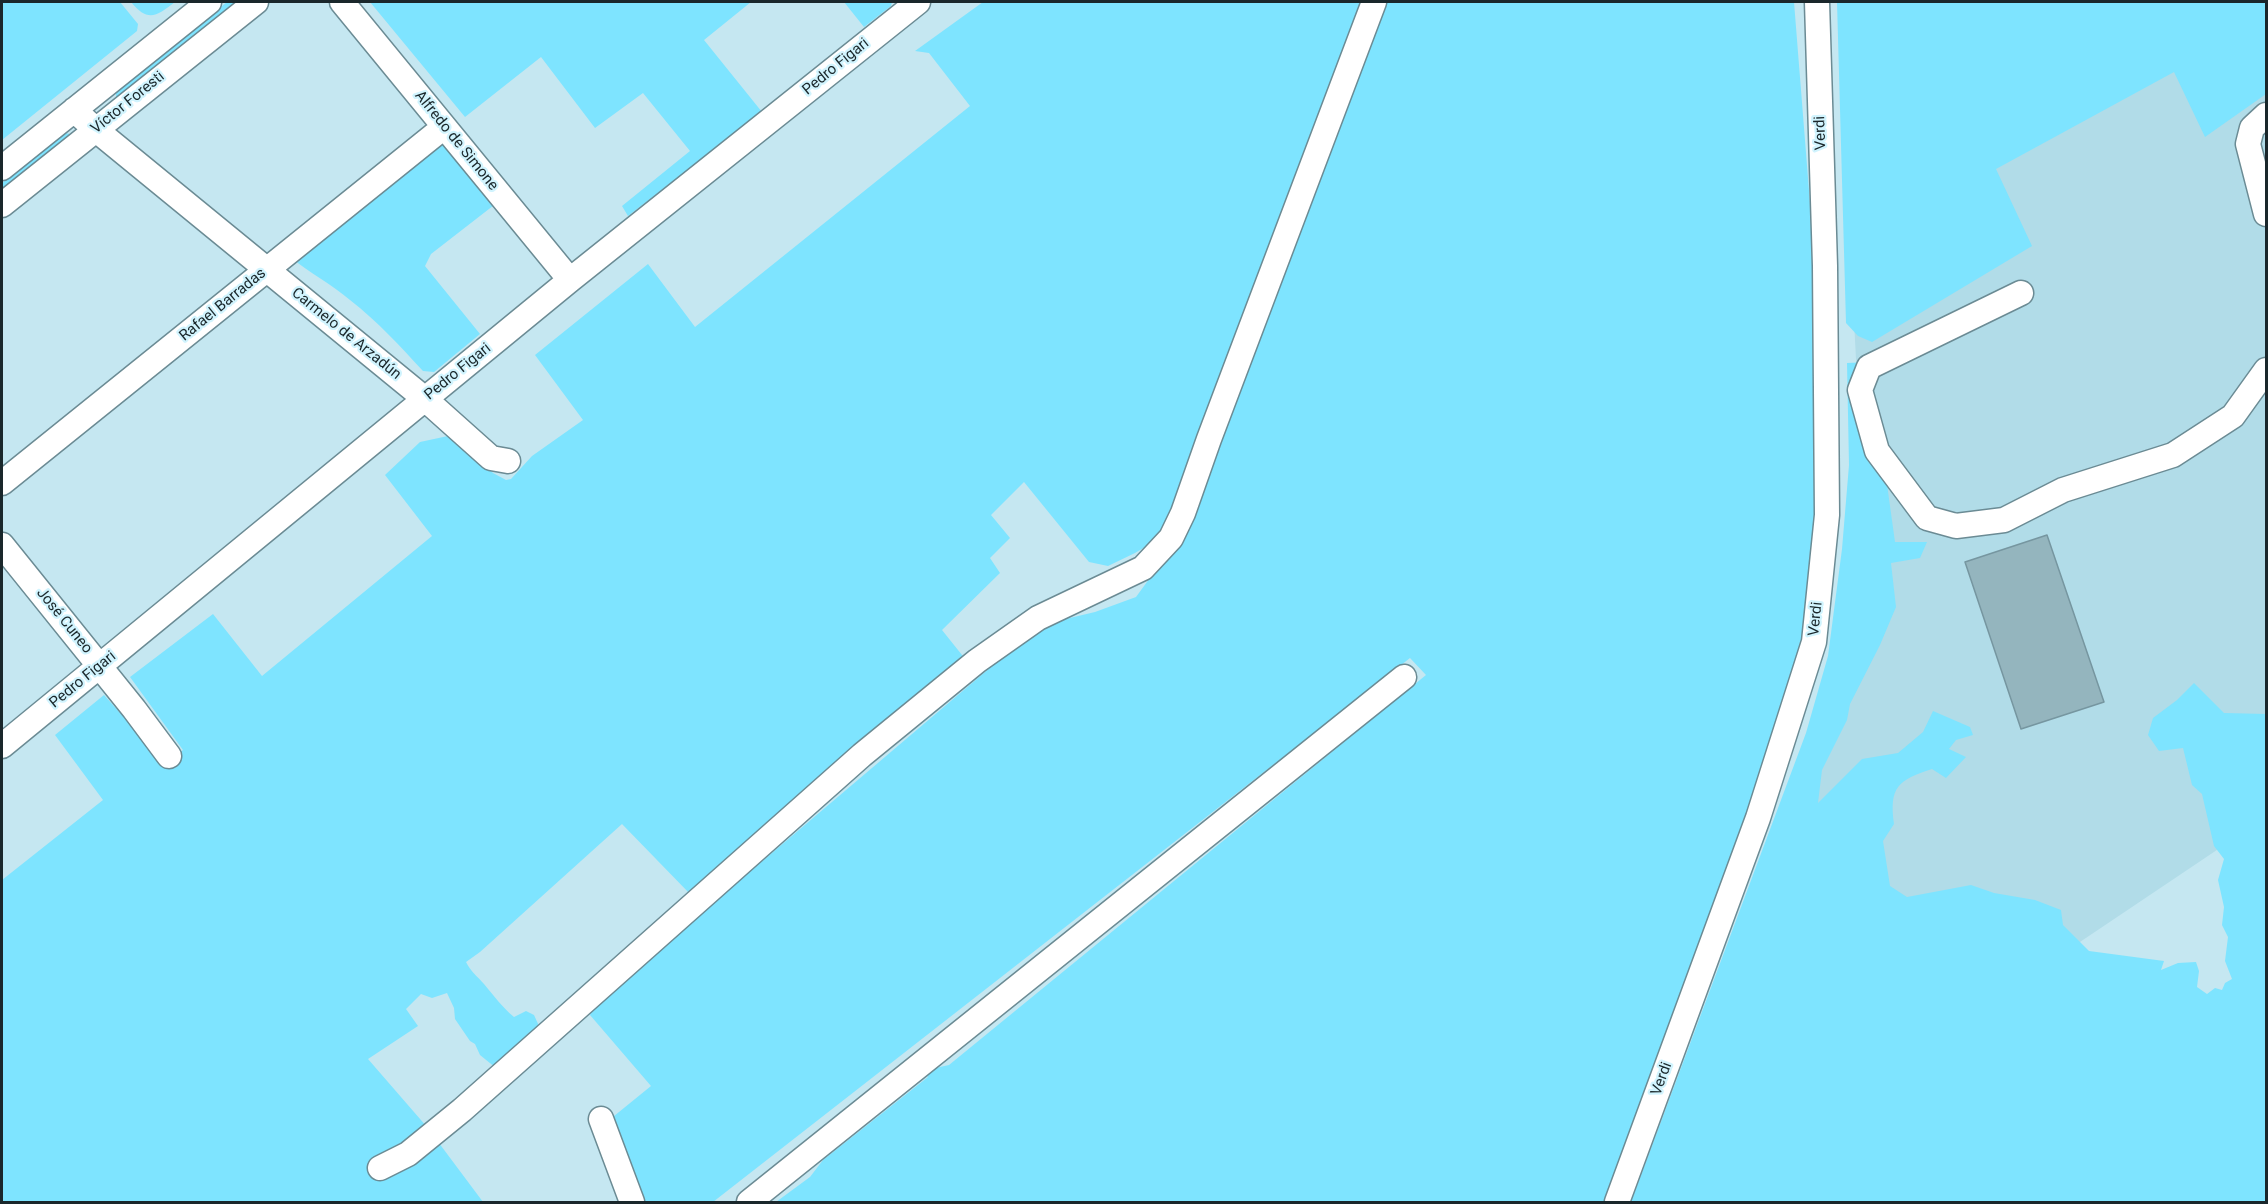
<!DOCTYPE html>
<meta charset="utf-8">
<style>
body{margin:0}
#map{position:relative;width:2268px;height:1204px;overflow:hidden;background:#c5e7f1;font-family:Roboto,sans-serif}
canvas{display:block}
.frame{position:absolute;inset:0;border:3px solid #1a272b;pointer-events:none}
</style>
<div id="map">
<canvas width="2268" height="1204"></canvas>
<div class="frame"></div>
</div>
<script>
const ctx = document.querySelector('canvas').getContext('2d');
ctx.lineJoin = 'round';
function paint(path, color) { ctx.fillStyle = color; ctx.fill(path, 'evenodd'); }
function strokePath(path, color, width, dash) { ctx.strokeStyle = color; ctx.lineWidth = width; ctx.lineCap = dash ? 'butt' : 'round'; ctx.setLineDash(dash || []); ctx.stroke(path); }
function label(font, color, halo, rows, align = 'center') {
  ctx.font = font + ' Roboto,sans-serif'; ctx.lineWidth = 4.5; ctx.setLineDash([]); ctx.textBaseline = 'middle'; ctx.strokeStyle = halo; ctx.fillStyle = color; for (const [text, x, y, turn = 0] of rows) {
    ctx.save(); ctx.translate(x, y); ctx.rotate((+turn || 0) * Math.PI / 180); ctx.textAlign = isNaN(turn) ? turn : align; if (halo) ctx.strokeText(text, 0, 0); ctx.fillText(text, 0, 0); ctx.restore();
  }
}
const built = new Path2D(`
 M2266 13V817L2071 948 1775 879 1867 564 1849 228Z`);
const green = new Path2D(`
 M2 2H120L138 24 137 31 2 140Z
 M131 2H175C157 16 148 23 131 2Z
 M227 2H250L116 100V91Z
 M370 2H751L704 40 762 112 628 216 622 206 690 151 643 93 595 128 541 57 465 117Z
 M844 2H892L891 6 864 27Z
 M983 2H1367L1239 323 1191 453 1170 519 1150 544 1135 553 1108 566 1089 562 1024 482 991 515 1010 538 990 558 1000 573 942 630 966 660 691 895 622 824 480 952 466 962C471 972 477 976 484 984 494 996 502 1007 514 1017L526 1011 534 1015 539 1026 496 1068 480 1055 475 1044 470 1041 455 1019 454 1008 447 993 432 998 421 994 406 1009 418 1026 368 1059 427 1127 483 1202H2V880L103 800 55 735 104 695 165 763 183 750 130 677 213 614 262 676 432 536 385 475 420 442 448 436 479 458 493 473 506 480 511 479 532 456 583 420 535 355 648 264 695 327 970 106 929 53 915 51Z
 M1385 2H1794L1832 480 1811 652 1607 1202H776L810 1177 823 1160 928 1077 922 1071 949 1065 1426 675 1410 658 713 1202H639L603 1125 651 1086 590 1015 594 1004 1018 644 1057 621 1095 612 1136 597 1168 553Z
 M1837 2H2266V94L2205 137 2174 72 1996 169 2032 246 1872 342 1858 336 1846 323Z
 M65 133 70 134 68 142 2 196V183Z
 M436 133 507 195 431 254 425 266 480 334 434 372 423 371C400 346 377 321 350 300 331 284 310 273 290 257Z
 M1870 362 1895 542H1927L1920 558 1891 563 1896 607 1880 645 1850 704 1847 720 1822 770 1818 803 1862 759 1898 753 1923 732 1933 711 1970 727 1973 735 1956 740 1949 749 1966 757 1946 778 1932 769C1898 780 1889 787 1894 824L1883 841 1890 886 1907 897 1971 885 1994 893 2035 900 2061 910 2063 925 2089 951 2164 961 2161 970 2178 963 2196 962 2199 971 2197 987 2207 994 2215 988 2222 990 2225 983 2232 979 2225 961 2228 937 2222 925 2224 907 2218 880 2224 859 2214 846 2202 794 2192 785 2183 748 2159 751 2148 735 2153 718 2177 700 2194 683 2224 713 2266 714V1202H1631L1806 733 1828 656 1842 549 1849 465 1847 363Z`);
const building = new Path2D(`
 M2047 535 2104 702 2021 729 1965 562Z`);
const minor = new Path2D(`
 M342 2 570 280
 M74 110 95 129 425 399 491 458 508 461
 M2266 115 2252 128 2248 144 2266 214
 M2 168 209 2
 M2 205 256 2
 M2021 293 1869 367 1860 390 1877 451 1927 518 1956 526 2004 520 2063 490 2173 455 2233 416 2266 370
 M2 483 444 127
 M2 545 134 709 169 756
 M2 746 570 280 918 2
 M601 1119 632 1202
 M380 1168 408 1154 462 1110 862 755 977 661 1038 618 1143 568 1171 538 1183 513 1209 439 1374 2
 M749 1202 1404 677
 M1617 1202 1758 818 1814 642 1827 515 1825 266 1817 2`);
const streetNames = [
 ["Pedro Figari",836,67,-39],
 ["Víctor Foresti",128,103,-39],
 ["Verdi",1821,133,-92],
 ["Alfredo de Simone",456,141,51],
 ["Rafael Barradas",223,305,-39],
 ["Carmelo de Arzadún",346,334,39],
 ["Pedro Figari",458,372,-39],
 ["Verdi",1816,619,-84],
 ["José Cuneo",64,621,51],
 ["Pedro Figari",83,680,-39],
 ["Verdi",1662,1079,-70]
];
paint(built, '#b1dce8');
paint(green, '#7ee4ff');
paint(building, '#94b5be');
strokePath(building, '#7696a0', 1.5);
strokePath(minor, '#6b8b94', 27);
strokePath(minor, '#fff', 24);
label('15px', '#1a272b', '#d1f4fe', streetNames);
</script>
